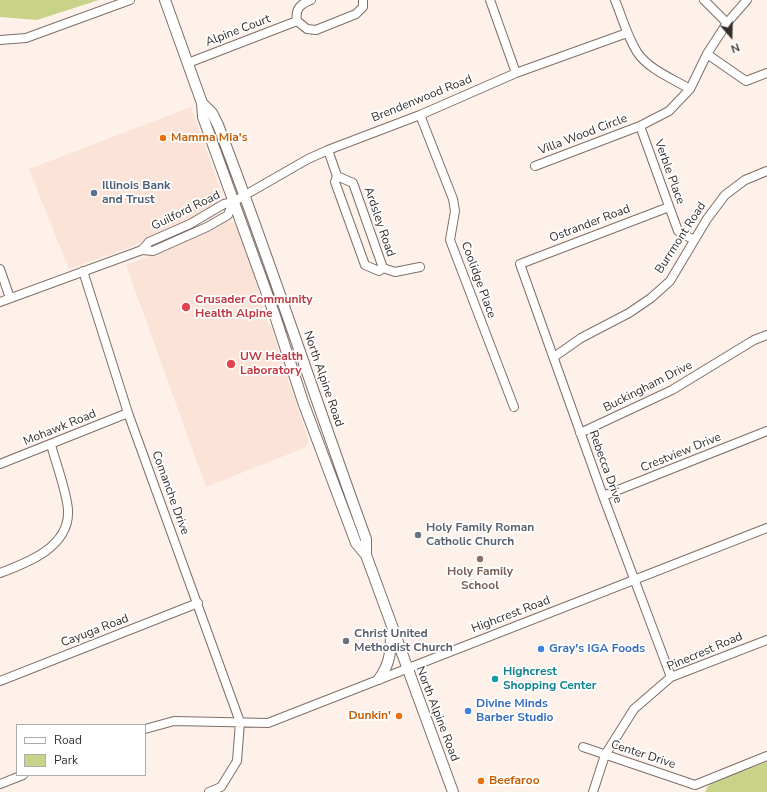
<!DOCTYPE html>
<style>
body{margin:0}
#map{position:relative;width:767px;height:792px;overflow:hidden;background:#fef1ea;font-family:"Nunito Sans",sans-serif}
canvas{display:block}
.legend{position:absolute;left:16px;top:724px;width:130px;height:52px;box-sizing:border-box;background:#fff;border:1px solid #aeabaa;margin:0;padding:5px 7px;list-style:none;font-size:12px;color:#342e2b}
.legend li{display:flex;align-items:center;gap:8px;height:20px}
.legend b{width:20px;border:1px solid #aeabaa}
.north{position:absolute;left:711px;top:16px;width:40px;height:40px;-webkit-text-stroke:3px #fff;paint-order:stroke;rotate:160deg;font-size:11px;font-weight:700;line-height:16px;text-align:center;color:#342e2b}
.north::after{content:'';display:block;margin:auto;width:14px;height:18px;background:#342e2b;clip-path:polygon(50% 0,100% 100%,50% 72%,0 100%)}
</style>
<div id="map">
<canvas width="767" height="792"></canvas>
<ul class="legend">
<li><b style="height:5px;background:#fff"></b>Road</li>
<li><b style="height:11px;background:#c8d389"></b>Park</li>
</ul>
<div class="north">N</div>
</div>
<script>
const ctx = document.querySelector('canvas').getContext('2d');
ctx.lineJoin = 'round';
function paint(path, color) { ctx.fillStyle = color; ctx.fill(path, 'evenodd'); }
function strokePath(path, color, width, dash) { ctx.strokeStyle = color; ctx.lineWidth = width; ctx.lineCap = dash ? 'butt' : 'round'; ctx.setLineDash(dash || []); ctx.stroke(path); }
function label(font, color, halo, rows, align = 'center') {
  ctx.font = font + ' "Nunito Sans",sans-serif'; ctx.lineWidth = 3.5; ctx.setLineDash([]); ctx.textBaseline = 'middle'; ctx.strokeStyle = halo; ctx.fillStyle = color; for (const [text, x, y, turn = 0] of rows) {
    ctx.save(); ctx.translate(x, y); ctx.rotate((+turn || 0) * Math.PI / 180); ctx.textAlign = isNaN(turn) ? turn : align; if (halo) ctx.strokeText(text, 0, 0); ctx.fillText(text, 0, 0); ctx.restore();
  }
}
const built = new Path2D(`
 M191 107 221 192 217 205 190 221 175 226 126 249 69 269 29 169Z
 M226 221 233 222 237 226 251 262 263 310 268 324 271 327 309 442 304 448 206 487 126 265 180 244Z`);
const green = new Path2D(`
 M0 0H99L37 20 0 17Z
 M767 762V792H705L708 786 714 782Z`);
const minor = new Path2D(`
 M311 0C300 4 295 9 297 21L307 29 316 30 356 14 363 7V0
 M490 0 516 73
 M615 0C622 17 627 36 637 52 648 69 673 79 690 89
 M704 0 727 23
 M0 40 26 38 130 0
 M707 54 746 81 767 73
 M188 63 297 21
 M420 115 453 199 455 211 450 240 514 407
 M640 126 678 231 694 240
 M328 150 337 176 335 182 365 265 379 271 383 268 353 183 337 176
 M535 166 640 126 669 111 690 89 707 54 727 23 747 0
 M669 207 520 264 603 496 671 677
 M142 250 149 242 190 224 224 204 233 202 308 159 328 150 420 115 516 73 627 33
 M383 268 395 272 420 267
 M0 269 10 298
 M83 271 128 413 240 722 237 761 221 787 209 792
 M0 302 142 250 153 251 207 227 228 215 233 202
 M554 357 581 338 629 313 651 298 670 281 707 219 725 195 745 180 767 171
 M580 433 672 390 754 340 767 335
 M0 464 128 413
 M603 496 767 431
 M0 573C27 563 70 547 68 510 67 493 56 463 51 445
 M0 681 198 603
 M145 729 174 721 268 723 767 528
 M583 747 695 785
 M0 784 23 775
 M695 785 767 756
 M593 792 605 755 634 709 671 677 767 640`);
const major = new Path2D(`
 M165 0 202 103 203 117 275 316 303 402 356 543 366 555 453 792
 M202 103 212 113 218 125C271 262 316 402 366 539V555
 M379 679C390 664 391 651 391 633`);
const markers = [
 [163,138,4,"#e8710a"],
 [94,193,4,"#5c6f8a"],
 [186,307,5,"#e0444e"],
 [231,364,5,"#e0444e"],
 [418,535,4,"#6b7280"],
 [480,559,4,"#8d6e63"],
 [346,641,4,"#6b7280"],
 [541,649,4,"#3f7fe0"],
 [495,679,4,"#0f9aa8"],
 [468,711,4,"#3f7fe0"],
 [399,716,4,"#e8710a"],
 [481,781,4,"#e8710a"]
];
const streetNames = [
 ["Alpine Court",238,31,-21],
 ["Brendenwood Road",422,99,-22],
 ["Villa Wood Circle",583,135,-21],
 ["Verble Place",669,172,70],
 ["Guilford Road",186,211,-26],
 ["Ardsley Road",379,222,71],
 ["Ostrander Road",590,224,-21],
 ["Burrmont Road",681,238,-57],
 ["Coolidge Place",478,280,70],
 ["North Alpine Road",323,379,71],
 ["Buckingham Drive",648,387,-27],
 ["Mohawk Road",60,428,-22],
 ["Crestview Drive",681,453,-22],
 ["Rebecca Drive",605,467,70],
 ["Comanche Drive",170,493,70],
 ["Highcrest Road",511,615,-21],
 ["Cayuga Road",95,631,-21],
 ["Pinecrest Road",705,652,-23],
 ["North Alpine Road",437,714,69],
 ["Center Drive",643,755,18]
];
const foodNames = [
 ["Mamma Mia's",171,138],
 ["Dunkin'",391,716,"right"],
 ["Beefaroo",489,781]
];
const serviceNames = [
 ["Illinois Bank",102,186],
 ["and Trust",102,200]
];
const healthNames = [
 ["Crusader Community",195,300],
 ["Health Alpine",195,314],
 ["UW Health",240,357],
 ["Laboratory",240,371]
];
const worshipNames = [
 ["Holy Family Roman",426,528],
 ["Catholic Church",426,542],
 ["Christ United",354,634],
 ["Methodist Church",354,648]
];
const educationNames = [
 ["Holy Family",480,572],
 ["School",480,586]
];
const shopNames = [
 ["Gray's IGA Foods",549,649],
 ["Divine Minds",476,704],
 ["Barber Studio",476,718]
];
const cultureNames = [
 ["Highcrest",503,672],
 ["Shopping Center",503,686]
];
paint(built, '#fbe3d7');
paint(green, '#c8d389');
strokePath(minor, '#7d6f67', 10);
strokePath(major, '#7d6f67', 12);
strokePath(minor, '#fff', 8);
strokePath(major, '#fff', 10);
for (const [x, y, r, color] of markers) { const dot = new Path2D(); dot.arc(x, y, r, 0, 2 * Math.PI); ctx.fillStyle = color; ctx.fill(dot); strokePath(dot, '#fff', 1.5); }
label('12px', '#342e2b', '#fff', streetNames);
label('bold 12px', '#c56008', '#fff', foodNames, 'left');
label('bold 12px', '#4e5e75', '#fff', serviceNames, 'left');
label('bold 12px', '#be3a42', '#fff', healthNames, 'left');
label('bold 12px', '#5b616d', '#fff', worshipNames, 'left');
label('bold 12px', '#785e54', '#fff', educationNames);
label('bold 12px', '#366cbe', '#fff', shopNames, 'left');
label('bold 12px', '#0d838f', '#fff', cultureNames, 'left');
</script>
